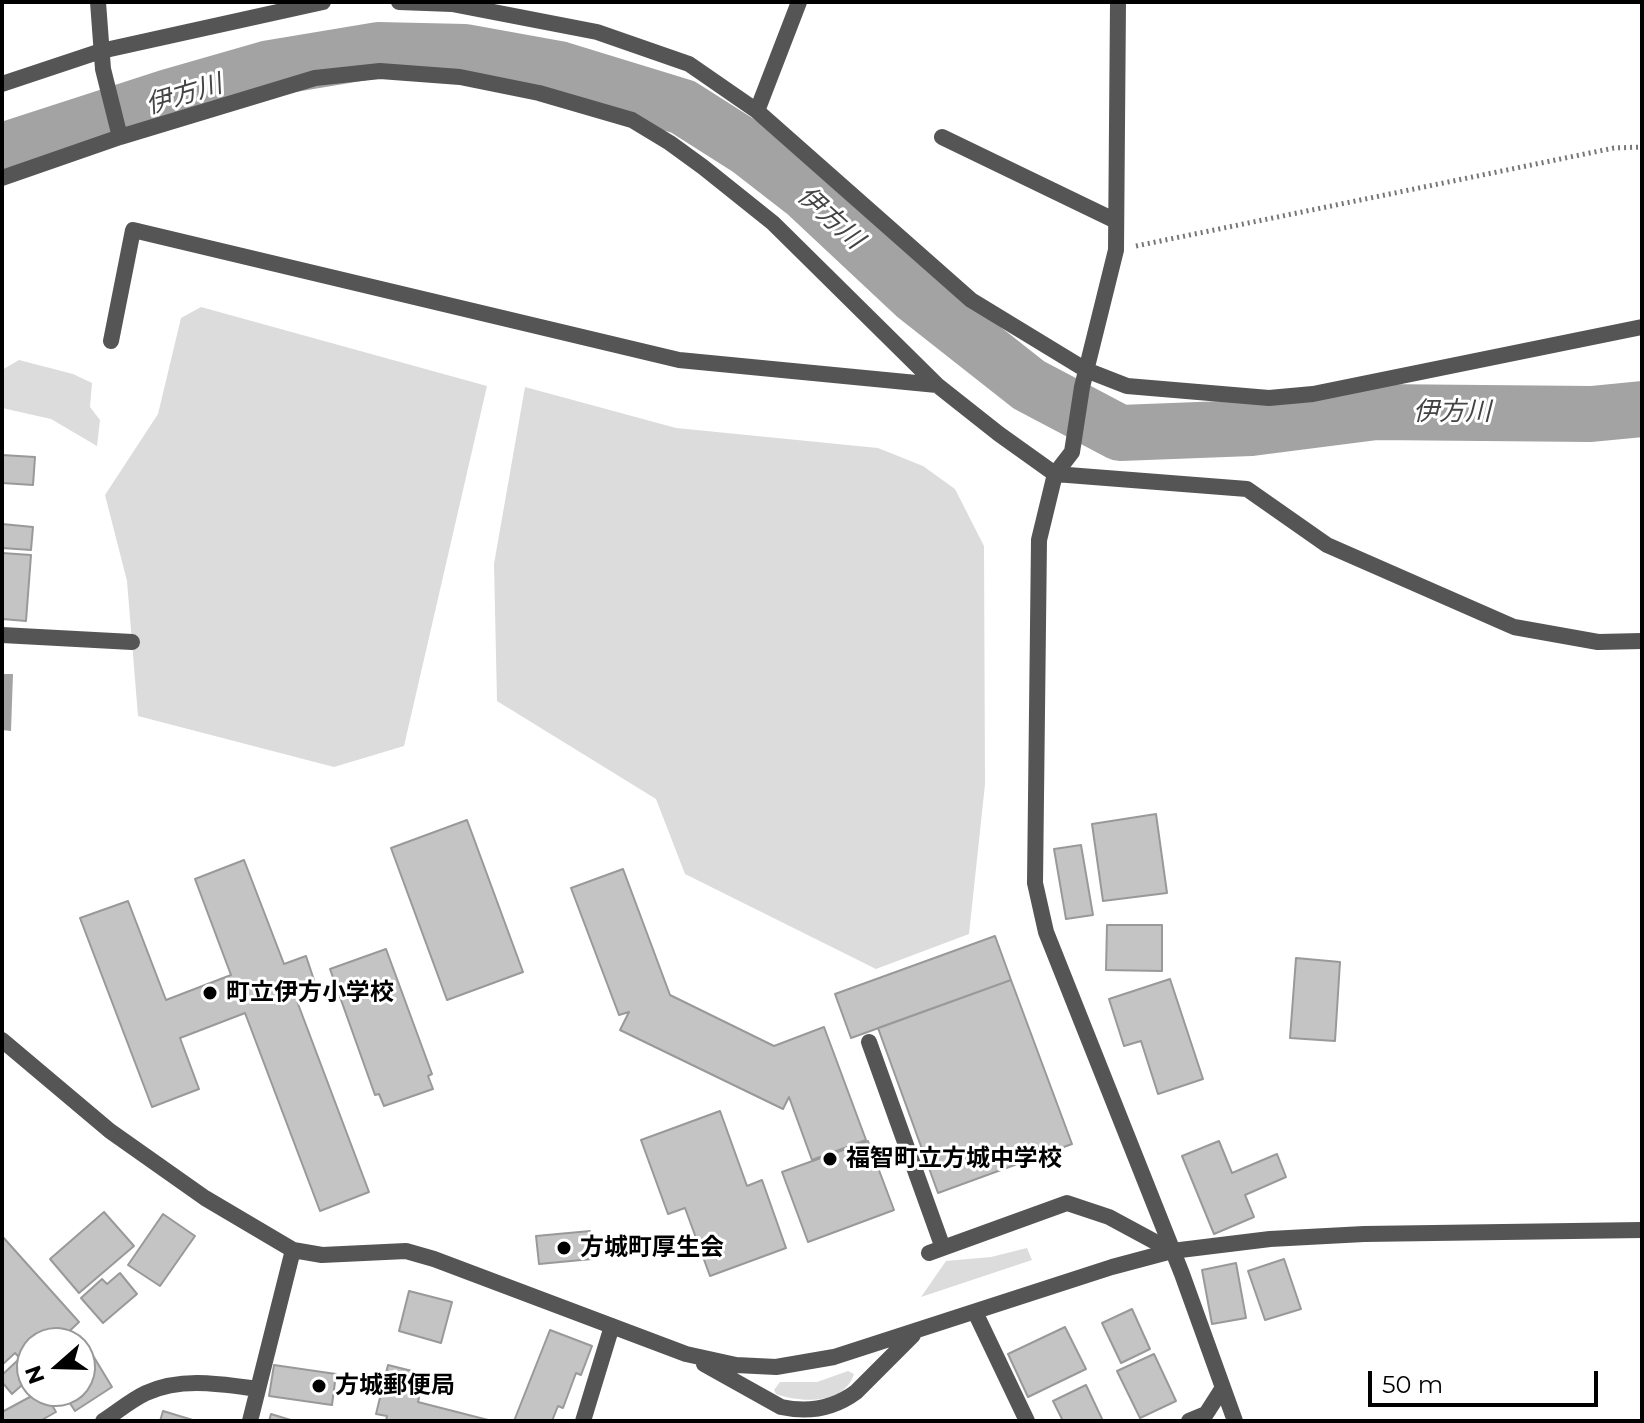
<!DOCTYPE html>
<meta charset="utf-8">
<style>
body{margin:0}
#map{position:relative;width:1644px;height:1423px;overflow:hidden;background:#fff;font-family:Montserrat,sans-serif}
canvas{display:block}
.frame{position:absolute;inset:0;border:4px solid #000;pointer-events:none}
.north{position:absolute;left:16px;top:1327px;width:80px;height:80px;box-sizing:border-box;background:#fff;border:2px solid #999;border-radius:50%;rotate:250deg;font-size:22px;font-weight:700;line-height:32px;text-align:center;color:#000}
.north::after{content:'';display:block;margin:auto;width:28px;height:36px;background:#000;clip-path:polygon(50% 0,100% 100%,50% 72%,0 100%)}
.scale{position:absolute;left:1368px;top:1371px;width:230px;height:36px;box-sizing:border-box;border:4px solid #000;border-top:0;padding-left:10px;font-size:24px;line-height:28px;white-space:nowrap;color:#000;-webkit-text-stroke:6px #fff;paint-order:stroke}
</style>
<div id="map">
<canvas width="1644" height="1423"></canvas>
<div class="frame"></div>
<div class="north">N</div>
<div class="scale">50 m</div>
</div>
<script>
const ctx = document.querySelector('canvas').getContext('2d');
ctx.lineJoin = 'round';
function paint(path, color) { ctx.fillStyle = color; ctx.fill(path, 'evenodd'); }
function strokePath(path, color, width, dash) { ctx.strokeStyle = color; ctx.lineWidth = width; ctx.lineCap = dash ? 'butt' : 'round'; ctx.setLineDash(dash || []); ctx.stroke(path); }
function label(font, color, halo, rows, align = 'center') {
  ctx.font = font + ' Montserrat,"Noto Sans JP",sans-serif'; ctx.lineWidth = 6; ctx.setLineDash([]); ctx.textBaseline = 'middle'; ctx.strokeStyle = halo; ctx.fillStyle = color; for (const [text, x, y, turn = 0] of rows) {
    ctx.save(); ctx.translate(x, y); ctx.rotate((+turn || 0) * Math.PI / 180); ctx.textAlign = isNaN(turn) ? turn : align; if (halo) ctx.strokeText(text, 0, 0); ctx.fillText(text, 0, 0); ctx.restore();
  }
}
const green = new Path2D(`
 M201 307 487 386 404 746 334 767 138 716 127 581 105 495 158 414 181 318Z
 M19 360 73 374 92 383 90 407 100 420 97 446 51 419 2 408V370Z
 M525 387 676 428 878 448 923 466 955 489 984 546 985 784 969 934 876 969 685 874 656 799 497 701 494 564Z
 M1027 1248 1032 1260 921 1297 946 1261 991 1257Z
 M848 1371 854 1374C844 1405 801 1403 776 1394L774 1390 780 1382H817Z`);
const water = new Path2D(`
 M2 674H13L11 731 2 730Z`);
const river = new Path2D(`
 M2 151 169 97 270 68 378 50 465 52 559 69 683 107 749 149 807 194 916 296 1029 385 1120 433 1251 428 1376 412 1591 414 1642 409`);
const building = new Path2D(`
 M2 455 35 457 33 485 2 483Z
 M2 524 33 527 31 550 2 548Z
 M2 553 31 555 26 621 2 619Z
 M1156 814 1167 893 1103 901 1092 824Z
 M467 820 523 972 447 1000 391 848Z
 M1081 845 1093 915 1066 919 1054 849Z
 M244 860 284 964 306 956 314 980 292 988 369 1192 320 1211 245 1013 180 1038 199 1089 152 1107 80 918 128 901 166 1000 231 975 195 879Z
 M623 869 670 995 774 1046 824 1027 866 1140 812 1160 789 1097 783 1109 620 1030 629 1012 619 1015 571 888Z
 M1107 925H1162V971L1106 970Z
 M995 936 1011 980 851 1038 835 994Z
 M386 949 432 1074 428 1076 433 1089 384 1106 379 1094 375 1095 330 969Z
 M1296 958 1340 962 1335 1041 1290 1038Z
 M1170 979 1203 1079 1158 1094 1141 1041 1124 1046 1109 999Z
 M1011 980 1072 1144 938 1193 878 1028Z
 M720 1111 747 1186 762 1180 786 1248 710 1276 685 1208 668 1214 641 1140Z
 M868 1141 894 1210 808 1242 782 1172Z
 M1219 1141 1232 1173 1277 1154 1286 1177 1245 1195 1254 1217 1214 1234 1182 1156Z
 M104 1212 134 1246 79 1293 50 1259Z
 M163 1214 195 1236 160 1286 128 1265Z
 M590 1231 592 1259 539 1264 536 1236Z
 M2 1236 79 1322 57 1343H32V1365L29 1368 15 1353 2 1365Z
 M1284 1259 1301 1309 1265 1320 1248 1271Z
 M1236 1263 1246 1318 1212 1324 1202 1270Z
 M120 1273 137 1294 103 1323 81 1298 102 1279 107 1284Z
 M409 1291 452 1302 441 1343 399 1331Z
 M1132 1309 1150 1349 1121 1363 1102 1323Z
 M1065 1327 1086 1369 1028 1397 1008 1354Z
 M550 1330 592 1346 581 1375 576 1373 563 1408 558 1406 552 1421H514Z
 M86 1344 112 1387 75 1411 62 1391H80V1348Z
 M1154 1354 1176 1401 1140 1418 1117 1371Z
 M18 1360 32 1376 12 1394 2 1382V1375Z
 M274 1365 336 1374 332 1405 269 1396Z
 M388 1365 424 1374 418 1402 492 1421H386L387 1416 376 1414Z
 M1086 1385 1103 1421H1063L1053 1401Z
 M41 1391H44L56 1412 40 1421H2V1412Z
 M163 1411 196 1421H160Z
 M271 1414 294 1421H269Z`);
const path = new Path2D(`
 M1136 246 1614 148 1642 147`);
const lane = new Path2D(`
 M869 1042 943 1248
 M929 1253 1067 1203 1109 1217 1172 1251`);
const street = new Path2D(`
 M98 2 103 69 120 137
 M399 2 452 4 597 32 689 64 757 111 971 300 1086 370 1127 386 1269 398 1313 394 1642 327
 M1118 2 1116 250 1082 387 1072 452 1055 474 1039 540 1035 883 1046 932 1182 1274 1235 1421
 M2 84 101 51 323 2
 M757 111 799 2
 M942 137 1116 221
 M2 178 120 137 315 78 380 71 460 77 539 93 632 120 670 143 703 167 773 223 937 385 999 434 1055 474 1247 489 1327 545 1514 627 1598 642 1642 641
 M111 341 133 230 679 360 937 385
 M2 635 132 642
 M2 1040 110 1131 205 1198 293 1250 322 1255 406 1251 434 1259 686 1354 736 1365 776 1367 834 1357 1112 1267 1172 1251 1270 1239 1364 1234 1642 1230
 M975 1312 1027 1421
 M704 1364 781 1407C809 1413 833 1409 856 1392L913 1335
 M103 1421C117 1412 131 1400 146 1393 182 1377 220 1384 258 1389
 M250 1421 293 1250
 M583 1421 612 1326
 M1189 1421 1206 1414 1222 1389`);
const markers = [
 [210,993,8,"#000"],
 [830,1159,8,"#000"],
 [564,1248,8,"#000"],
 [319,1386,8,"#000"]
];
const poiNames = [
 ["町立伊方小学校",226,993],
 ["福智町立方城中学校",846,1159],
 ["方城町厚生会",580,1248],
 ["方城郵便局",335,1386]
];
const waterNames = [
 ["伊方川",184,95,-17],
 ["伊方川",830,218,42],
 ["伊方川",1452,412]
];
paint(green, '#dcdcdc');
paint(water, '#a3a3a3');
strokePath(river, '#a3a3a3', 56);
paint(building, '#c4c4c4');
strokePath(building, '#999', 2);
strokePath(path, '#777', 5, [2, 4]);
strokePath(lane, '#555', 16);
strokePath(street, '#555', 16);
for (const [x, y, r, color] of markers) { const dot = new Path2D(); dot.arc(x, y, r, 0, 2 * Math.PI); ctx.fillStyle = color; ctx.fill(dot); strokePath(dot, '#fff', 3); }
label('bold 24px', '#000', '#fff', poiNames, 'left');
label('italic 26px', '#444', '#fff', waterNames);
</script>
